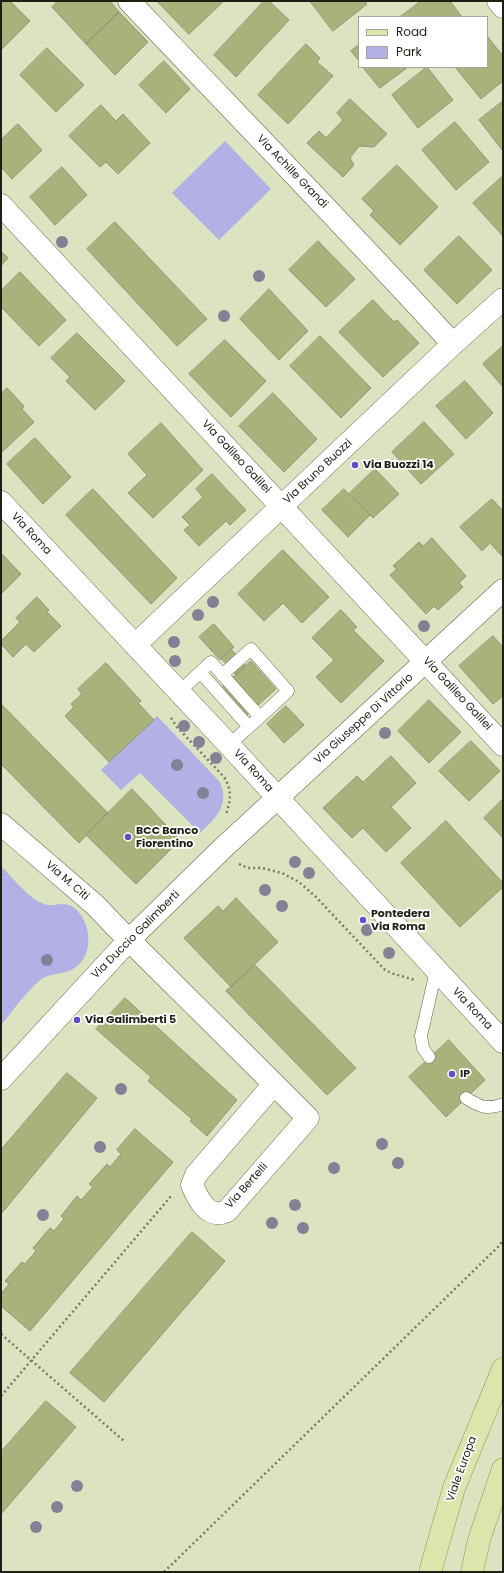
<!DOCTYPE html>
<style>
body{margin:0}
#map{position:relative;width:504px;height:1573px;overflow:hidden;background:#dbe3c1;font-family:Poppins,sans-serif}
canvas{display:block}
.frame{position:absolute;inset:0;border:2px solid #1d2013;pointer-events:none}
.legend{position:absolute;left:358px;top:16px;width:130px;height:52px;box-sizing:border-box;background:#fff;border:1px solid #a5a6a1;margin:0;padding:5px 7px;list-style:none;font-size:12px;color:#1d2013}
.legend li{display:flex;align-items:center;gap:8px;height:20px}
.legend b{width:20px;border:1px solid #a5a6a1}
</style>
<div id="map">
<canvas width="504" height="1573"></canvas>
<div class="frame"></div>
<ul class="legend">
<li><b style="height:5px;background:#dce6ac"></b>Road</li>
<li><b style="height:11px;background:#b2b0e5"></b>Park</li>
</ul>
</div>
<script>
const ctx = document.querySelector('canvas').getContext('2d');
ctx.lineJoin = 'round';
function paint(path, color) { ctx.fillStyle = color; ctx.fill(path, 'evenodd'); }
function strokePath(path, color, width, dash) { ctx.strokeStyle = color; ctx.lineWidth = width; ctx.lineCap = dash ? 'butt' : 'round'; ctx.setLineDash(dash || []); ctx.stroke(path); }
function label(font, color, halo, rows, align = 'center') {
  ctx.font = font + ' Poppins,sans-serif'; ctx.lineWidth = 3.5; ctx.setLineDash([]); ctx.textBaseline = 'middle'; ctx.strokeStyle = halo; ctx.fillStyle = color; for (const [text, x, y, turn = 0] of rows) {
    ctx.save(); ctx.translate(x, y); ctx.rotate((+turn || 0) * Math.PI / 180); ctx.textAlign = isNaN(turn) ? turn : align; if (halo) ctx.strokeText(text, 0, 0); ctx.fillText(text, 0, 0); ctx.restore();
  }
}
const green = new Path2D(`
 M225 141 271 189 219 240 172 193Z
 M157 716 219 781C231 803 216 818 200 833L140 773 121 790 101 770Z
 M1 866C12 877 29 899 44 904 54 908 62 900 73 907 92 921 95 956 73 969 63 975 47 973 39 981 26 992 12 1012 1 1025Z`);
const building = new Path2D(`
 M1 1H10L30 21 1 50Z
 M58 1H110L119 12 86 44 52 7Z
 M157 1H224L189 34Z
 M264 1H269L289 20 236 77 214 55Z
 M310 1H365L367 4 333 31Z
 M421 1H450L462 17H400Z
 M119 12 148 42 115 75 86 44Z
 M487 36 503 56V81L481 99 455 67H487Z
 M306 44 320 58 317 62 333 76 288 124 258 95Z
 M359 45V61L351 51Z
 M47 48 84 85 56 112 20 75Z
 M164 61 190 89 166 113 139 85Z
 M363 67H408L380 88Z
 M427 67 453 100 418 128 392 95Z
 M350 99 387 134 374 147 359 146 350 158 354 165 343 177 307 143 319 131 326 138 343 120 337 113Z
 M503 101V151L479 120Z
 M101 105 116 121 123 114 150 143 118 174 106 162 100 167 69 136Z
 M455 122 489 162 456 190 422 150Z
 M18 124 42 150 12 179 1 167V140Z
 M397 165 438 207 400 245 370 215 374 211 362 199Z
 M62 167 87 195 55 225 30 197Z
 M503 176V236L473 203Z
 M115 222 207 319 177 346 87 249Z
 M459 236 492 270 457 304 424 270Z
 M318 241 355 279 326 307 289 270Z
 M1 251 8 258 1 266Z
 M20 272 66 320 39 346 1 307V291Z
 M269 289 308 331 279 360 240 319Z
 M373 300 394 322 397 320 419 343 383 377 339 332Z
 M77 333 125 381 95 410 66 381 70 377 51 358Z
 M320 336 371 388 341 418 290 366Z
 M225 340 266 381 231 417 189 374Z
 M503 346V387L483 364Z
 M465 381 493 413 466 439 436 406Z
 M7 388 24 406 22 409 34 422 1 453V394Z
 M273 393 317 439 284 472 239 426Z
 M424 422 454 454 421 484 392 452Z
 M161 423 203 470 153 518 128 493 147 475 128 454Z
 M35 438 71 477 43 504 7 464Z
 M375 469 399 494 373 518 349 494Z
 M212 474 246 510 230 525 226 521 199 546 184 530 190 525 182 517 203 497 196 489Z
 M93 489 177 578 151 604 66 515Z
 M344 489 370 515 348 537 322 510Z
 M492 499 503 511 502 556 490 543 482 551 460 527Z
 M432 538 466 576 459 583 463 587 438 610 434 606 426 614 390 575 397 569 393 566 419 542 423 546Z
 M283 550 329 597 302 623 283 603 264 621 238 594Z
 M1 553 21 574 1 594Z
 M37 597 49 610 47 612 61 626 34 652 26 644 13 657 1 644V641L20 622 16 618Z
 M341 610 357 627 353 630 384 661 341 703 316 677 334 660 312 638Z
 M214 624 234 647 220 660 199 637Z
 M493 636 503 647V696L493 704 459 666Z
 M231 649 246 666 236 675 221 658Z
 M251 661 276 689 238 723 214 695Z
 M106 663 141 701 138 703 154 720 109 762 65 716 74 707 71 704 82 694 78 689Z
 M429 700 461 732 429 763 398 731Z
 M1 704 108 813 79 843 1 764Z
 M286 706 304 725 284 743 267 724Z
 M471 741 500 771 469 801 439 771Z
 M391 756 416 783 391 807 411 828 386 852 363 828 352 838 323 808 357 776 363 782Z
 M132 789 180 840 136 884 86 835Z
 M503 799V838L484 818Z
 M446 821 503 883V887L460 927 401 863Z
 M236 898 278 942 231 987 184 938 218 906 223 911Z
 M255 965 356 1068 327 1095 226 991Z
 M125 998 237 1100 207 1136 190 1121 192 1119 148 1081 151 1077 96 1029Z
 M449 1040 485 1080 446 1117 409 1077Z
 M67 1073 97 1098 1 1214V1150Z
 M135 1129 173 1162 30 1331 1 1306V1294L9 1284 5 1281 22 1262 25 1264 36 1251 33 1248 50 1228 54 1231 64 1219 61 1216 77 1196 81 1200 93 1187 89 1184 107 1164 110 1167 121 1154 117 1150Z
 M192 1232 225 1261 104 1402 70 1373Z
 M46 1401 76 1427 1 1514V1452Z`);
const path = new Path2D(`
 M171 718 177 727 224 777C232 790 231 800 226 814
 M239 864 248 868H262L282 873 299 882 316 897 384 969 391 973 415 980
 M1 1334 124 1441
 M1 1396 172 1195
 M164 1572 499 1246 503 1240`);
const lane = new Path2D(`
 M200 672 249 727
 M222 675 251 649 288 691 260 717
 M179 692 211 662 260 717 229 745
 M429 1057 423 1048 421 1036 436 971
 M466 1098C480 1107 487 1110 503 1104`);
const street = new Path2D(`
 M129 1C237 115 347 228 453 344
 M1 205 503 745
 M1 824 95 905 117 928 274 1084 196 1175 192 1185C198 1199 208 1220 227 1211L308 1118 274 1084
 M1 1079 129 940 223 848 503 590`);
const secondary = new Path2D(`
 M498 1 503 7
 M1 502 229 745 503 1042
 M135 645 453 344 503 299`);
const primary = new Path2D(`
 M430 1572 454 1488 503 1369
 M472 1572 479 1540 503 1469`);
const trees = [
 [62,242],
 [259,276],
 [224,316],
 [213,602],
 [198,615],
 [424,626],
 [174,642],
 [175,661],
 [184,726],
 [385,733],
 [199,742],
 [216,758],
 [177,765],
 [203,793],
 [295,862],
 [309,873],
 [265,890],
 [282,906],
 [367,930],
 [389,953],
 [47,960],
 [121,1089],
 [382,1144],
 [100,1147],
 [398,1163],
 [334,1168],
 [295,1205],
 [43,1215],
 [272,1223],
 [303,1228],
 [77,1486],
 [57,1507],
 [36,1527]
];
const markers = [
 [355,465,4,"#614dc5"],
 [128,837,4,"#614dc5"],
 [363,920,4,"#614dc5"],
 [77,1020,4,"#614dc5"],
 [452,1074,4,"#614dc5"]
];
const streetNames = [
 ["Via Achille Grandi",292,172,46],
 ["Via Galileo Galilei",236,457,47],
 ["Via Bruno Buozzi",318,472,-43],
 ["Via Roma",31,534,47],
 ["Via Galileo Galilei",457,694,47],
 ["Via Giuseppe Di Vittorio",364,719,-42],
 ["Via Roma",253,771,48],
 ["Via M. Citi",67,881,41],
 ["Via Duccio Galimberti",136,935,-45],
 ["Via Roma",472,1009,47],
 ["Via Bertelli",247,1186,-48],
 ["Viale Europa",462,1469,-70]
];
const poiNames = [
 ["Via Buozzi 14",363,465],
 ["BCC Banco",136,831],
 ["Fiorentino",136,844],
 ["Pontedera",371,914],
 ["Via Roma",371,927],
 ["Via Galimberti 5",85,1020],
 ["IP",460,1074]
];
paint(green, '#b2b0e5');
paint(building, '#a8b37c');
strokePath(building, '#8f9677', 1);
strokePath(lane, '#646b4d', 13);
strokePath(street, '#646b4d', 23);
strokePath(secondary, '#646b4d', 23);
strokePath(primary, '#8a9652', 23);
strokePath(path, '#777c65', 2.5, [2, 3]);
strokePath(lane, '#fff', 12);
strokePath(street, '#fff', 22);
strokePath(secondary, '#fff', 22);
strokePath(primary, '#dce6ac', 22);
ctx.fillStyle = '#828195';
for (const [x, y] of trees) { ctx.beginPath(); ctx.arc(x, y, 6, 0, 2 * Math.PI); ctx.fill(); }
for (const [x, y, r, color] of markers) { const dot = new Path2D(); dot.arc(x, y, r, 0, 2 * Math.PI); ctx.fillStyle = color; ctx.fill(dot); strokePath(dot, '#fff', 1.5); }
label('11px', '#1d2013', '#fff', streetNames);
label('bold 11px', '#1d2013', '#fff', poiNames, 'left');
</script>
